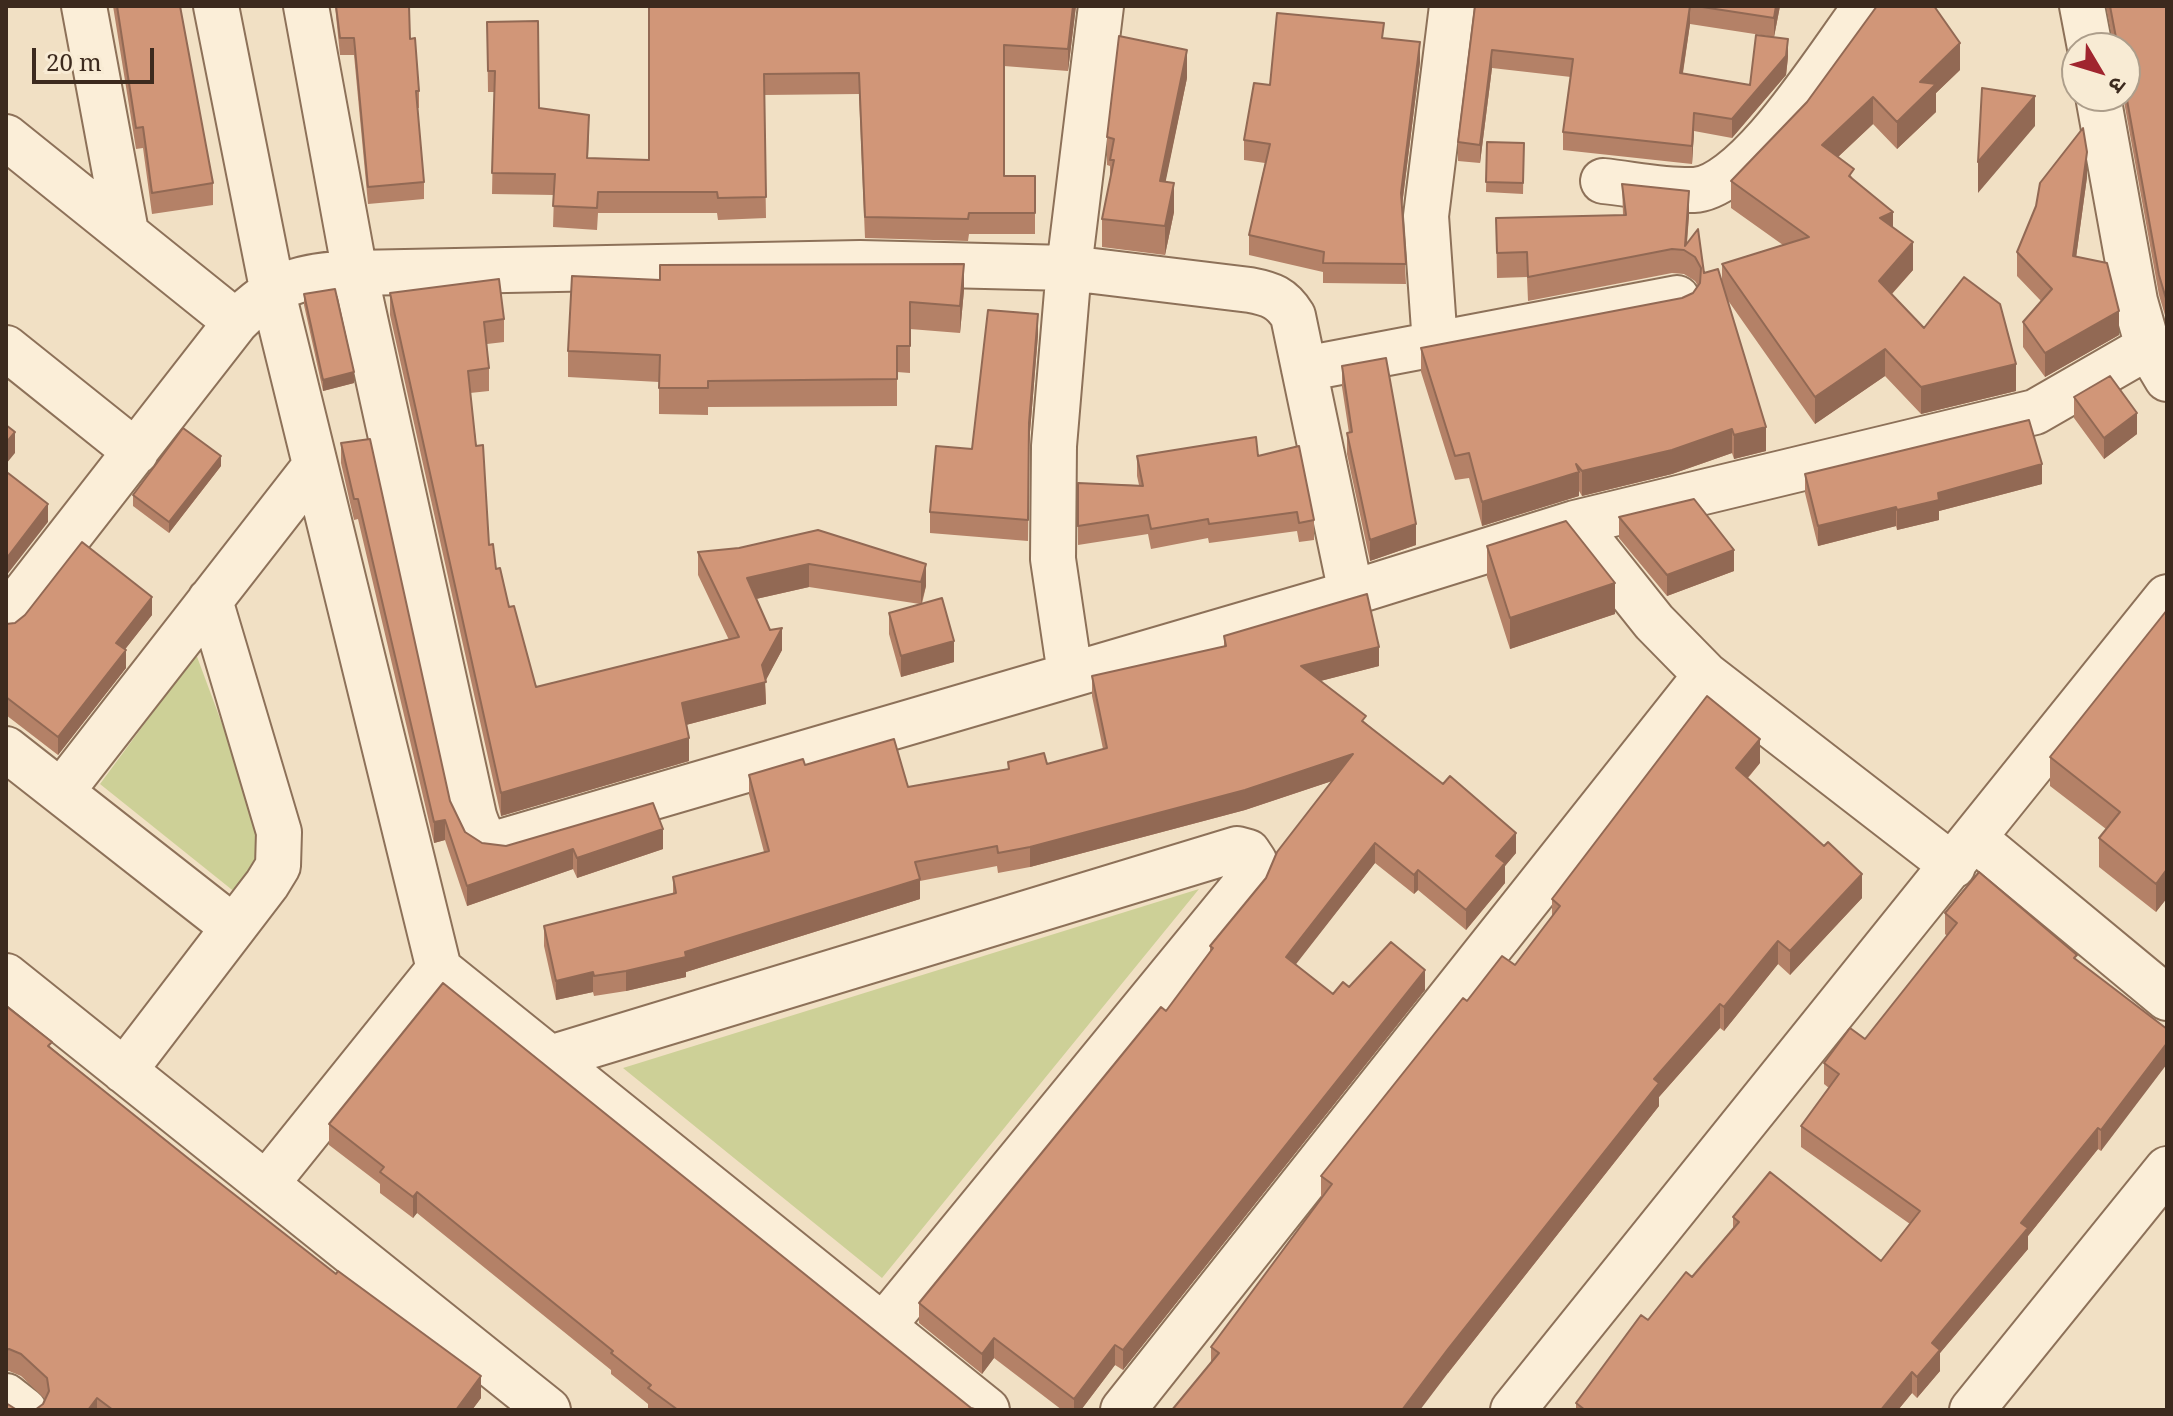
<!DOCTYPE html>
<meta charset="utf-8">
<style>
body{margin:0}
#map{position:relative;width:2173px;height:1416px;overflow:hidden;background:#f1e0c4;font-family:"Noto Serif","Noto Sans Devanagari",serif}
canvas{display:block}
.frame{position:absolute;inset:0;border:8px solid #3c2a1e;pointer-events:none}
.north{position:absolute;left:2061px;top:32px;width:80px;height:80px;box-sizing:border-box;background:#f8ebd4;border:2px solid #ad9e8b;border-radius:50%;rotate:128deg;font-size:22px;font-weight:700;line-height:32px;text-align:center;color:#3c2a1e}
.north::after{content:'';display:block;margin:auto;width:28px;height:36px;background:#a0252f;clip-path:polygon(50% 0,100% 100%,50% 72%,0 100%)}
.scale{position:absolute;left:32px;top:48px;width:122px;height:36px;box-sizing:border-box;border:4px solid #3c2a1e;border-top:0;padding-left:10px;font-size:24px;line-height:28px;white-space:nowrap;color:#3c2a1e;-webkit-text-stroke:6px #f8ebd4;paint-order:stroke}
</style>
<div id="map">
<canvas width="2173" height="1416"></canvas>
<div class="frame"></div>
<div class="north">उ</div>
<div class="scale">20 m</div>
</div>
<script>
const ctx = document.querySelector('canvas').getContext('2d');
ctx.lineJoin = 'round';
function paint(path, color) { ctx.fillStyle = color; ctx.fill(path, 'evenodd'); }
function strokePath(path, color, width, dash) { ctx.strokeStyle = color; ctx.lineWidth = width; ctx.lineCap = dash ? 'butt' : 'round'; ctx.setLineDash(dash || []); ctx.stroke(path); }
const green = new Path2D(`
 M196 654 272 858 241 897 100 784Z
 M1199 889 882 1278 623 1068Z`);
const minor = new Path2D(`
 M84 6 126 232
 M216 6 273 293 439 969
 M306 6 355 273 474 816C479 831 483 841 500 842L1351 593 1575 523 2035 412 2148 347
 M2082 6 2090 48
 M2098 96 2135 301 2148 347 2167 379
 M6 137 236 322
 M1603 181C1632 184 1665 191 1694 190 1749 187 1832 50 1866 6
 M1435 344 1426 216 1452 6
 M6 348 136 452
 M1304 369 1677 298
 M1575 523 1654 622 1706 675 1953 866
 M6 617 236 322C275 282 301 275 355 273L860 263 1069 268 1250 290C1271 294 1282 298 1293 316L1351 593
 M1070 674 1053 559 1054 446 1069 268 1101 6
 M6 749 233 927
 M61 792 315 466
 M1975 839 2167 998
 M6 976 548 1410
 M550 1058 1237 849 1248 852 1254 861 1247 882 883 1326
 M124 1071 267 884 278 866 279 832 210 600
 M266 1184 439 969 987 1410
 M6 1396 24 1410
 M1123 1410 1706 675
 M1513 1410 2167 597
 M1972 1410 2167 1169`);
const wall = new Path2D(`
 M113 6H180L213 183V205L152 214 143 148 136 149Z
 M335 6H409L410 39 419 91V108H417L424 182V199L368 204 354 55H340Z
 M648 6H1076L1068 71 1004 66V176H1035V234H969L968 241 865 238 859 94 764 95 766 218 718 220 717 213H598L597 230 553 227 554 195 492 194 494 92H488L487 22 539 108 589 136 588 158 649 160Z
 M1475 6H1780L1774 37 1690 24 1683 73 1750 85 1788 57 1786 75 1732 138 1694 131 1692 164 1563 150V132L1571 77 1492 68 1480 163 1458 161V142Z
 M2106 6H2167V322L2159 295 2123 96H2125V48H2114Z
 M1420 62 1402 206 1406 284 1323 283V272L1249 255V235L1265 163 1244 160V140L1270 85Z
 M1960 70 1936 93V112L1897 149 1873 124 1838 157 1854 180 1893 228 1913 270 1892 294 1924 328 2016 391 1921 414 1885 376 1815 424 1727 299 1766 451 1734 459 1732 453 1672 474 1582 496 1579 491V496L1482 526 1469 478 1455 480 1421 372V348L1682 298 1693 293 1698 286 1695 281 1684 274 1672 273 1528 301 1527 277 1497 278 1496 218 1623 215 1622 184 1689 215 1687 244 1698 229 1704 273 1722 282V264L1783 245 1731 208V181L1807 102Z
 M1187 78 1165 182 1174 212 1165 255 1102 247V219L1110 181V166L1107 165V137Z
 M1487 142 1524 143 1523 194 1486 192Z
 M2087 177 2076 257 2119 335 2045 377 2023 347V322L2041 301 2017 276V252Z
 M964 290 960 333 910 329V373L897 372V406L708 407V415L659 414V382L568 377V351Z
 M390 293 504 319V342L487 344 489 368V391L470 393 489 545 496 569 536 687 729 640 698 575V552L926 564V586L922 604 954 662 901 677 889 634V613L920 604 809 587 756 599 770 630 782 650 765 681 766 704 686 725 689 761 501 816 390 315Z
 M304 294 354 383 323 391 304 305Z
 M1038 335 1029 444 1028 541 930 533V512L972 449Z
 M1342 366 1416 545 1370 561 1347 454V433H1349L1342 387Z
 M2074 397 2137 434 2104 459 2074 418Z
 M341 443 450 801 465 832 482 843 506 846 663 849 577 878 573 869 467 906 445 840 434 843 358 519 354 520 341 463Z
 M1137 456H1258L1314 520V540L1299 542 1297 531 1209 543 1208 538 1151 549 1148 534 1078 545V483L1139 485 1137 476Z
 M221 466 169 533 133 506V495Z
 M1805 474 2042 484 1939 511V520L1897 530 1896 526 1818 546 1805 493Z
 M1619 517 1734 571 1667 596 1619 538Z
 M1487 546 1615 614 1510 649 1487 577Z
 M2167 610V898L2156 912 2099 867V838L2106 829 2050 786V757Z
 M152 615 125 649 126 668 58 755 6 715V624Z
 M1224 636 1379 666 1320 681 1366 723 1516 853 1505 866V883L1466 930 1418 890 1414 894 1375 863 1295 964 1333 994 1349 987 1425 990 1123 1370 1115 1365 1081 1410H1062L994 1358 982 1374 919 1323V1303L1166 1011 1210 952V946L1266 878 1332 781 1245 810 1030 867 998 873 997 866 920 881V899L686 972V977L626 991 594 996 593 992 556 1000 544 946V926L673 894V877L764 852 749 795V775L805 765 908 787 1008 770V762L1047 764 1103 749 1092 696V676L1224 647Z
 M1760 763 1748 778 1862 898 1790 975 1778 964 1724 1031 1720 1028 1659 1097V1106L1448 1373 1211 1363V1347L1321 1198V1176L1467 1001 1515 965 1552 916V899Z
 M1945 913 2077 960 2167 1029 2101 1151 2098 1149 2028 1236V1249L1940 1353V1371L1917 1398 1912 1393 1898 1410H1576V1403L1648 1320 1692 1277 1733 1229V1217L1881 1261 1910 1224 1801 1147V1126L1829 1088 1824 1084V1063L1865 1039 1947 936 1945 934Z
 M6 1006 52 1048 481 1398 472 1410H35L43 1404 45 1399 21 1376 9 1371 6 1372Z
 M329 1124 971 1408 978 1410H650L648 1409V1404L611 1374V1370L417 1213 413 1218 380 1193V1184L329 1145Z`);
const shadedWall = new Path2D(`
 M1073 6H1076L1068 71V49Z
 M1690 6V24L1680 91V73Z
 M1776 6H1780L1774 37V18Z
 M1788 39V57L1786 75 1732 138V119Z
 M1420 42V62L1401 213V193Z
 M1960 43V70L1936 93V112L1897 149V122L1920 82Z
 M1187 50V78L1160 209V181Z
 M1492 50V68L1480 163V145Z
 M2035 96V126L1978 193V162Z
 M1873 97V124L1822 172V145Z
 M1694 113V131L1692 164V146Z
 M2087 152V177L2073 280V256Z
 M1174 183V212L1165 255V226Z
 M1689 191V215L1686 251 1685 250Z
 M1893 212V239L1880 218Z
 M1913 242V270L1879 308V281Z
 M964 264V290L960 333V306Z
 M2119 311V335L2045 377V353Z
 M1038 314V335L1029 444 1028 541 1029 423Z
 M1885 349V376L1815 424V397Z
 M2016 364V391L1921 414V387Z
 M354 372V383L323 391V380Z
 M2137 413V434L2104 459V438Z
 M1766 427V451L1734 459V435Z
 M1732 429V453L1672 474 1582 496V471Z
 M15 432V453L6 464V443Z
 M221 456V466L169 533V522Z
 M2042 464V484L1939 511V520L1897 530V510L1938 493Z
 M1579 472V496L1482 526V502Z
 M48 504V522L6 576V559Z
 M1896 507V526L1818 546V526Z
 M1416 524V545L1370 561V540Z
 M1734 550V571L1667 596V575Z
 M809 564V587L747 601V578Z
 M926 564V586L921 604V582Z
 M1615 583V614L1510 649V618Z
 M152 597V615L116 661V643Z
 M782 628V650L765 682 766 704 682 726V703L762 665Z
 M954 641V662L901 677V656Z
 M1379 647V666L1301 686V666Z
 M126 650V668L58 755V737Z
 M689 738V761L501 816V793Z
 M1760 739V763L1736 791V768Z
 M1353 754V774L1245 810 1030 867V847Z
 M445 820V840L434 843V822Z
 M663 829V849L577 878V858Z
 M1516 833V853L1505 866V883L1466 930V910L1496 856Z
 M1375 843V863L1286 977V957Z
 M573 849V869L467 906V886Z
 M2167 869V898L2156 912V884Z
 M1418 870V890L1414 894V875Z
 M1862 874V898L1790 975V951Z
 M920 879V899L686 972V977L626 991V971Z
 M1778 941V964L1724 1031V1007Z
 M1425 970V990L1123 1370V1350Z
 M593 972V992L556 1000V981Z
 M1720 1004V1028L1659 1097V1106L1448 1373 1420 1410H1402L1654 1079Z
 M2167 1043V1064L2101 1151V1130Z
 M2098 1128V1149L2028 1236V1249L1940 1353V1371L1917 1398V1377L1932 1343 2021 1223Z
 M417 1192V1213L413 1218V1197Z
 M994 1338V1358L982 1374V1354Z
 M1115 1345V1365L1081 1410H1074V1399Z
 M1912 1372V1393L1898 1410H1881Z
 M481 1376V1398L472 1410H456Z
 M97 1398V1410H88Z`);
const building = new Path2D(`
 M117 6H180L213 183 152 193 143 127 136 128Z
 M336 6H409L410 39 415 38 419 91H416L424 182 368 187 354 38H340Z
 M649 6H1073L1068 49 1004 45V176H1035V213H969L968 219 865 217 859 73 764 74 766 197 718 198 717 192H598L597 208 553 206 555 174 492 173 495 71H488L487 22 538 21 539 108 589 115 587 158 649 160Z
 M1475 6H1690L1680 73 1750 85 1756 35 1788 39 1786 56 1732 119 1694 113 1692 146 1563 132 1573 59 1492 50 1480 145 1458 142Z
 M1696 6H1776L1774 18Z
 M1877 6H1934L1960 43 1920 82 1936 84 1897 122 1873 97 1822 145 1854 169 1849 176 1893 212 1880 218 1913 242 1879 281 1924 328 1964 277 2000 304 2016 364 1921 387 1885 349 1815 397 1722 264 1809 237 1731 181 1807 102Z
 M2110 6H2167V302L2159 275 2125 89V48H2118Z
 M1277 13 1384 23 1382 38 1420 42 1401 193 1406 264 1323 263 1324 252 1249 235 1270 144 1244 140 1254 83 1270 85Z
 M1119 36 1187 50 1160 181 1174 183 1165 226 1102 219 1114 160H1110L1114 139 1107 137Z
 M1982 88 2035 96 1978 162Z
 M2083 128 2087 152 2073 256 2107 263 2119 311 2045 353 2023 322 2052 289 2017 252 2036 206 2040 183Z
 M1487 142 1524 143 1523 183 1486 182Z
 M1622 184 1689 191 1685 246 1698 229 1704 273 1718 269 1766 427 1734 435 1732 429 1672 450 1582 471 1576 464 1579 472 1482 502 1469 453 1455 456 1421 348 1682 298 1693 293 1700 283 1701 268 1695 257 1684 250 1672 249 1528 277 1527 252 1497 253 1496 218 1626 215Z
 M964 264 960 306 910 302V346H897V379L708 381V388H659L660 355 568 351 572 276 660 280V265Z
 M499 279 504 319 484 322 489 368 468 371 476 446 483 445 489 545 493 544 496 569 500 568 509 607 514 606 536 687 739 637 698 552 739 548 818 530 926 564 921 582 809 564 747 578 770 630 782 628 762 665 766 682 682 703 689 738 501 793 390 293Z
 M335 289 354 372 323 380 304 294Z
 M988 310 1038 314 1029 423 1028 520 930 512 936 446 972 449Z
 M1386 358 1416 524 1370 540 1347 433 1352 432 1342 366Z
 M2110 376 2137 413 2104 438 2074 397Z
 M2029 420 2042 464 1938 493 1939 500 1897 510 1896 507 1818 526 1805 474Z
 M6 425 15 432 6 443Z
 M183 428 221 456 169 522 133 495Z
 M1256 437 1258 456 1299 446 1314 520 1299 523 1297 512 1209 524 1208 519 1151 529 1148 515 1078 526V483L1143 486 1137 456Z
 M370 439 450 801 465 832 482 843 506 846 653 803 663 829 577 858 573 849 467 886 445 820 434 822 358 499H354L341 443Z
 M8 473 48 504 6 559V476Z
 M1694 499 1734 550 1667 575 1619 517Z
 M1566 521 1615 583 1510 618 1487 546Z
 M82 542 152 597 116 643 126 650 58 737 6 697V624L15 623 25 615Z
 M1367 594 1379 647 1301 666 1366 716 1362 721 1443 784 1450 776 1516 833 1496 856 1505 863 1466 910 1418 870 1414 875 1375 843 1286 957 1333 994 1343 982 1349 987 1391 942 1425 970 1123 1350 1115 1345 1074 1399 994 1338 982 1354 919 1303 1161 1007 1166 1011 1213 948 1210 946 1266 878 1277 852 1353 754 1245 790 1030 847 998 853 997 846 915 862 920 879 685 952 686 957 626 971 594 976 593 972 556 981 544 926 676 893 673 877 769 851 749 775 803 759 805 765 894 739 908 787 1009 769 1008 762 1044 753 1047 764 1107 748 1092 676 1226 646 1224 636Z
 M942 598 954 641 901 656 889 613Z
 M2167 610V869L2156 884 2099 838 2120 812 2050 757Z
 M1707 696 1760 739 1736 768 1824 846 1828 842 1862 874 1790 951 1778 941 1724 1007 1720 1004 1654 1079 1659 1083 1448 1349 1402 1410H1172L1219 1353 1211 1347 1332 1184 1321 1176 1463 998 1467 1001 1502 956 1515 965 1560 906 1552 899Z
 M1979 872 2077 955 2074 958 2167 1029V1043L2101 1130 2098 1128 2021 1223 2028 1228 1932 1343 1940 1350 1917 1377 1912 1372 1881 1410H1585L1576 1403 1641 1315 1648 1320 1686 1272 1692 1277 1739 1222 1733 1217 1770 1172 1881 1261 1920 1211 1801 1126 1839 1074 1824 1063 1850 1028 1865 1039 1957 923 1945 913Z
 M443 983 971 1408 978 1410H678L648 1388 651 1385 611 1353 613 1351 417 1192 413 1197 380 1172 384 1167 329 1124Z
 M6 1006 52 1042 48 1046 189 1159 336 1274 338 1271 481 1376 456 1410H113L97 1398 88 1410H35L43 1404 49 1391 47 1378 21 1354 9 1349 6 1350Z
 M6 1403 17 1410H6Z`);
paint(green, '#cdd097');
strokePath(minor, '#8d7159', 48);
strokePath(minor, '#fbeed8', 44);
paint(wall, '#b48167');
paint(shadedWall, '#926954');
paint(building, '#d19678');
strokePath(building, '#926954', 2);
</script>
